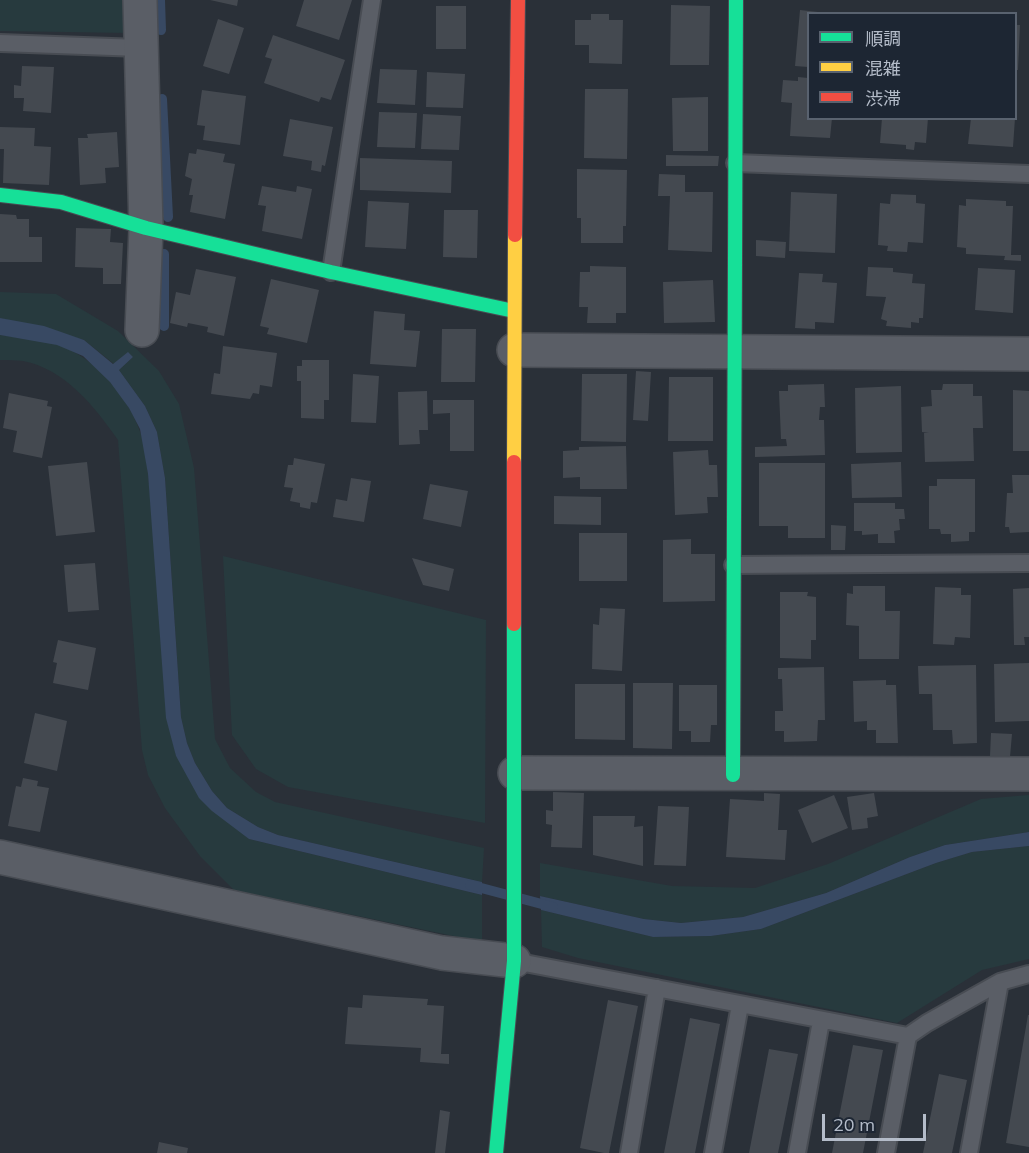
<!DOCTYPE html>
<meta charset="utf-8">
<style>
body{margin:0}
#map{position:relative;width:1029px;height:1153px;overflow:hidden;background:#2a3038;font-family:Mulish,"Noto Sans JP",sans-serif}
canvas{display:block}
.legend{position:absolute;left:807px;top:12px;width:210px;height:108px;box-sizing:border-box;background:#1d2633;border:2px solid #59626f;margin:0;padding:8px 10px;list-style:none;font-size:18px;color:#b4bcc9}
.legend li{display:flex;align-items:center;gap:12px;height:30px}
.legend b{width:30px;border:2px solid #59626f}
.scale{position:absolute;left:822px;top:1114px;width:104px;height:27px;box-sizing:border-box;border:3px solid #b4bcc9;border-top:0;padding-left:8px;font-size:18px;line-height:21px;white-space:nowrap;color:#b4bcc9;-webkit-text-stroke:4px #1d2633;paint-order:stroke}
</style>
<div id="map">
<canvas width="1029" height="1153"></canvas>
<ul class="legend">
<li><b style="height:8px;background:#16e098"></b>順調</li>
<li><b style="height:8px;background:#ffcf43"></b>混雑</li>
<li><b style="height:8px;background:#f24e42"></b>渋滞</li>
</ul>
<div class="scale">20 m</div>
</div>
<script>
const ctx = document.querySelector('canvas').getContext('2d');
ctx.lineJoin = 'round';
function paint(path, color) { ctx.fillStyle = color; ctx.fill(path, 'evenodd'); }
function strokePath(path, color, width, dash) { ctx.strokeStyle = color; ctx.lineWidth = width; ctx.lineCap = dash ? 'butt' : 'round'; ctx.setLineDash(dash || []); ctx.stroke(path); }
const green = new Path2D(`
 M0 0H129L130 33 0 31Z
 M0 292 56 294 118 331 159 371 179 404 194 468 215 739 230 768 256 792 275 802 484 848 482 882 278 835 258 827 227 808 212 791 195 763 187 743 181 717 165 478 157 432 145 406 119 370 133 357 114 364 84 340 0 318Z
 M0 335C19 338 41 339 59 345 94 358 126 393 139 429 145 443 146 459 148 474L176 756 249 839 482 895V942L234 890 200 856 165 808 148 775 142 750 118 440C95 407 65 369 23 361 16 360 8 360 0 360Z
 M223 556 486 620 485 823 288 787 256 769 232 735Z
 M1029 795V832L945 845 910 857 826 893 743 917 681 923 644 919 540 896V863L672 886 755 888 828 864 981 799Z
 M1029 846V959L982 970 897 1023 578 958 542 947 541 910 653 937 711 936 761 929 936 863 972 852Z`);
const water = new Path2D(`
 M0 318 44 326 84 340 113 364 128 352 133 357 119 370 145 406 157 432 165 478 181 717 187 743 195 763 212 791 227 808 258 827 278 835 482 882V895L249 839 212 811 199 798 176 756 166 718 148 474 140 429 129 408 110 382 83 356 57 345 0 335Z
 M1029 832V846L972 852 936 863 761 929 711 936 653 937 541 910 540 896 644 919 681 923 743 917 826 893 910 857 945 845Z`);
const stream = new Path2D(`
 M160 0 161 30
 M162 99 168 217
 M164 254V326
 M470 885 553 907`);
const building = new Path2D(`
 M210 0H238L237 6Z
 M304 0H352L339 40 296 26Z
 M671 5 710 6 709 65H670Z
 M436 6H466V49H436Z
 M800 10 818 12V14H808V67L795 66Z
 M591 14H609V20H623L622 64 589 63V45H575V20H591Z
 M218 19 244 28 229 74 203 66Z
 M1016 25H1020L1018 70H1016Z
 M273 35 345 60 331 100 321 97 319 102 264 83 272 59 265 57Z
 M22 66 54 67 51 113 23 111 24 98H14V85L21 86Z
 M380 69 417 70 415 105 377 103Z
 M427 72 465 74 463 108 426 107Z
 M798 77 808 78V118H832L830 138 790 136 792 103 781 102 783 80 798 81Z
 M585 89H628L627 159 584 158Z
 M202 90 246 96 240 145 203 140 205 126 197 125Z
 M708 97V151H673L672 98Z
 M379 112 417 113 415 148 377 147Z
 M423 114 461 116 459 150 421 149Z
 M882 118H928L926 143 915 142 914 150 906 149V145L880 143Z
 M971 118H1015L1013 147 968 144Z
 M290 119 333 127 325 166 322 165 321 172 311 170 312 161 283 156Z
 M0 127 35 128 34 146 51 147 49 185 3 183 4 149H0Z
 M117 132 119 167 105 168 106 183 80 185 78 138H88L87 134Z
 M197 149 225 154 223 162 235 164 225 219 190 212 193 195H189L192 179 185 176 189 153 196 154Z
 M666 155 719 156 718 166H666Z
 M360 158 452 161 451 193 360 190Z
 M577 169 627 170 626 226H623V243H581V218H577Z
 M659 174 685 175V192H713L712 252 668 250 670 196H658Z
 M262 186 296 192 297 186 312 189 302 239 262 231 266 206 258 205Z
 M791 192 837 194 835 253 789 251Z
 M891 194 916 195V203L925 204 923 243 908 242 907 252 887 251 888 246 878 245 880 203 890 204Z
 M966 199 1006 201V206H1013L1011 255H1021V261L1004 260 1005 256 966 254V248L957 247 959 205 966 206Z
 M368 201 409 203 406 249 365 247Z
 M444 210H478L477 258 443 257Z
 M0 214 16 215 17 219H29V237H42V262H0Z
 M76 228 111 229 110 242 123 243 121 284H103V268L75 267Z
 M756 240 786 242 785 258 756 256Z
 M590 266 626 267V313H616V323H587L588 307H579L580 272H590Z
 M868 267 893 268V272L913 274 912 283 925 284 923 318H919V323L911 322V328L886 326 887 321 881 319 886 297 866 296Z
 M978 268 1015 270 1013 313 975 310Z
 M196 269 236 277 224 336 207 332 208 327 188 323 187 327 170 323 176 292 190 295Z
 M799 273 823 274 822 282 837 283 834 323 815 322V329L795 328Z
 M271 279 319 290 307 343 267 334 269 328 260 326Z
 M713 280 715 322 664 323 663 282Z
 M374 311 405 314 404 330 420 331 416 367 370 364Z
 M442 329H476L475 382H441Z
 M223 346 277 353 272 387 260 385 259 394 253 393 250 399 211 394 214 373 220 374Z
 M302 360H329V400H324V419L301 418V381H297V366H302Z
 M636 371 651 372 648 421 633 420Z
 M353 374 379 376 376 423 351 422Z
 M582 374H627L626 442 581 441Z
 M669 377H713V441H668Z
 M824 384 825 407H820L819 420H824L825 455 755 457V447L787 446 786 439H781L779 391H788V385Z
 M943 384H973V396H982L983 428H973L974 461 925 462 924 433H929L922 432 921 407 932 406 931 390H942Z
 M901 386 902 452 856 453 855 388Z
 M1013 390 1029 391V451H1013Z
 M427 391 428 430H419L420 444 399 445 398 392Z
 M9 393 48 401 47 406 52 407 42 458 13 452 17 431 3 428Z
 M433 400H474V451H450V413L433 414Z
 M626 446 627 489H580V477L563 478V451L579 450V447Z
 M708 450 709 465H717L718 497H707L708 513 675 515 673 452Z
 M294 458 325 464 317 503 311 502 310 509 300 507V503L290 501 293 488 284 487 288 465H293Z
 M87 462 95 532 56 536 48 466Z
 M901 462 902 497 852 498 851 464Z
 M759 463H825V538H788V526H759Z
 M1012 475H1029V532L1010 533 1009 527H1005L1007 493H1013Z
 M351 478 371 481 364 522 333 517 336 499 347 501Z
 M937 479H975V532H969V541L951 542V534H941L940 529H929V486H937Z
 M430 484 468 491 461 527 423 519Z
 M554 496 601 497V525L554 524Z
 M854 503H895V509H904L905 519H899L900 530 894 531 895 543H878V534L862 535V531H854Z
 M831 525 846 526 845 550H831Z
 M579 533H627V581H579Z
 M691 539V554H715V601L663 602V540Z
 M412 558 454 569 449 591 423 585Z
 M95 563 99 610 68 612 64 565Z
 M853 586H885V611H900L899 659H859V626L846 625 847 593 853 594Z
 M935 587 961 588V595H971L970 638 955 637 954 645 933 644Z
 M1029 588V637H1024L1025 645H1014L1013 589Z
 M780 592H808L807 596 816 597V640H811V659L780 658Z
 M600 608 625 609 622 671 592 669 593 624 599 625Z
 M58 640 96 648 88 690 53 683 57 663 53 662Z
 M1029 663V721L995 722 994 664Z
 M976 665 977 743 953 744 952 730H933L932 694H919L918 666Z
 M824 667 825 720H818L817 741 784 742V731H775V711H783L782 679H778V668Z
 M886 680V685H896L898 743H876V730H867V721L854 722 853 681Z
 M633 683H673L672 749 633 748Z
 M575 684H625V740L575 739Z
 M679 685H717V725H711L710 742H691V731H679Z
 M35 713 67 721 57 771 24 763Z
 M991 733 1012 734 1010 757 990 756Z
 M23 778 38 781 37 786 49 788 40 832 8 826 16 786 21 787Z
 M553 792 584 793 582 848 551 847 552 825 546 824V810L553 811Z
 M764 793 780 794 778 830H787L785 860 726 857 730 799 764 801Z
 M874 793 878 816 867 818 868 828 852 830 847 797Z
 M834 795 848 828 812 843 798 810Z
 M658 806 689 807 686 866 654 865Z
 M593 816H635L634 827 643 826V866L593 855Z
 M363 995 428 999 427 1005 444 1006 441 1054H449V1064L420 1062 421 1048 345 1044 348 1007 362 1008Z
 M608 1000 638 1006 609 1153H604L580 1148Z
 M1028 1015H1029V1147L1006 1143Z
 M690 1018 720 1024 695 1153H664Z
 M853 1045 883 1050 863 1153H832Z
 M769 1049 798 1054 778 1153H749Z
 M939 1074 967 1080 952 1153H923Z
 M440 1110 450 1112 445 1153H435Z
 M159 1142 188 1148 187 1153H157Z`);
const lane = new Path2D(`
 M0 43 140 48
 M735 163 1029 174
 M331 272 372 0
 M733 565 1029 563
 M514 961 908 1036 927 1023 1000 982 1029 974
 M629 1153 657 988
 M713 1153 740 1005
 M797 1153 821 1021
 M886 1153 908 1036
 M969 1153 1000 982`);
const street = new Path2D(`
 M140 0 146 228 142 330
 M514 350 1029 354
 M515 773 1029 774
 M0 857 442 953 514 961`);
const fast = new Path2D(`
 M0 195 61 202 146 228 331 272 514 311
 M733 775 736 0
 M496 1153 514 961V624`);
const slow = new Path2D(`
 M514 462 515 235`);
const jam = new Path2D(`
 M515 235 518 0
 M514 462V624`);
paint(green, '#273a3e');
paint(water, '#384963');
strokePath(stream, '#384963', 10);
paint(building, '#444950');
strokePath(lane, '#484c53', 20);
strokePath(street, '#484c53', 36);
strokePath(fast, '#484c53', 16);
strokePath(slow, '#484c53', 16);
strokePath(jam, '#484c53', 16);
strokePath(lane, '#5a5e66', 16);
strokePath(street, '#5a5e66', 33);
strokePath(fast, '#16e098', 14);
strokePath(slow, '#ffcf43', 14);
strokePath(jam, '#f24e42', 14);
</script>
